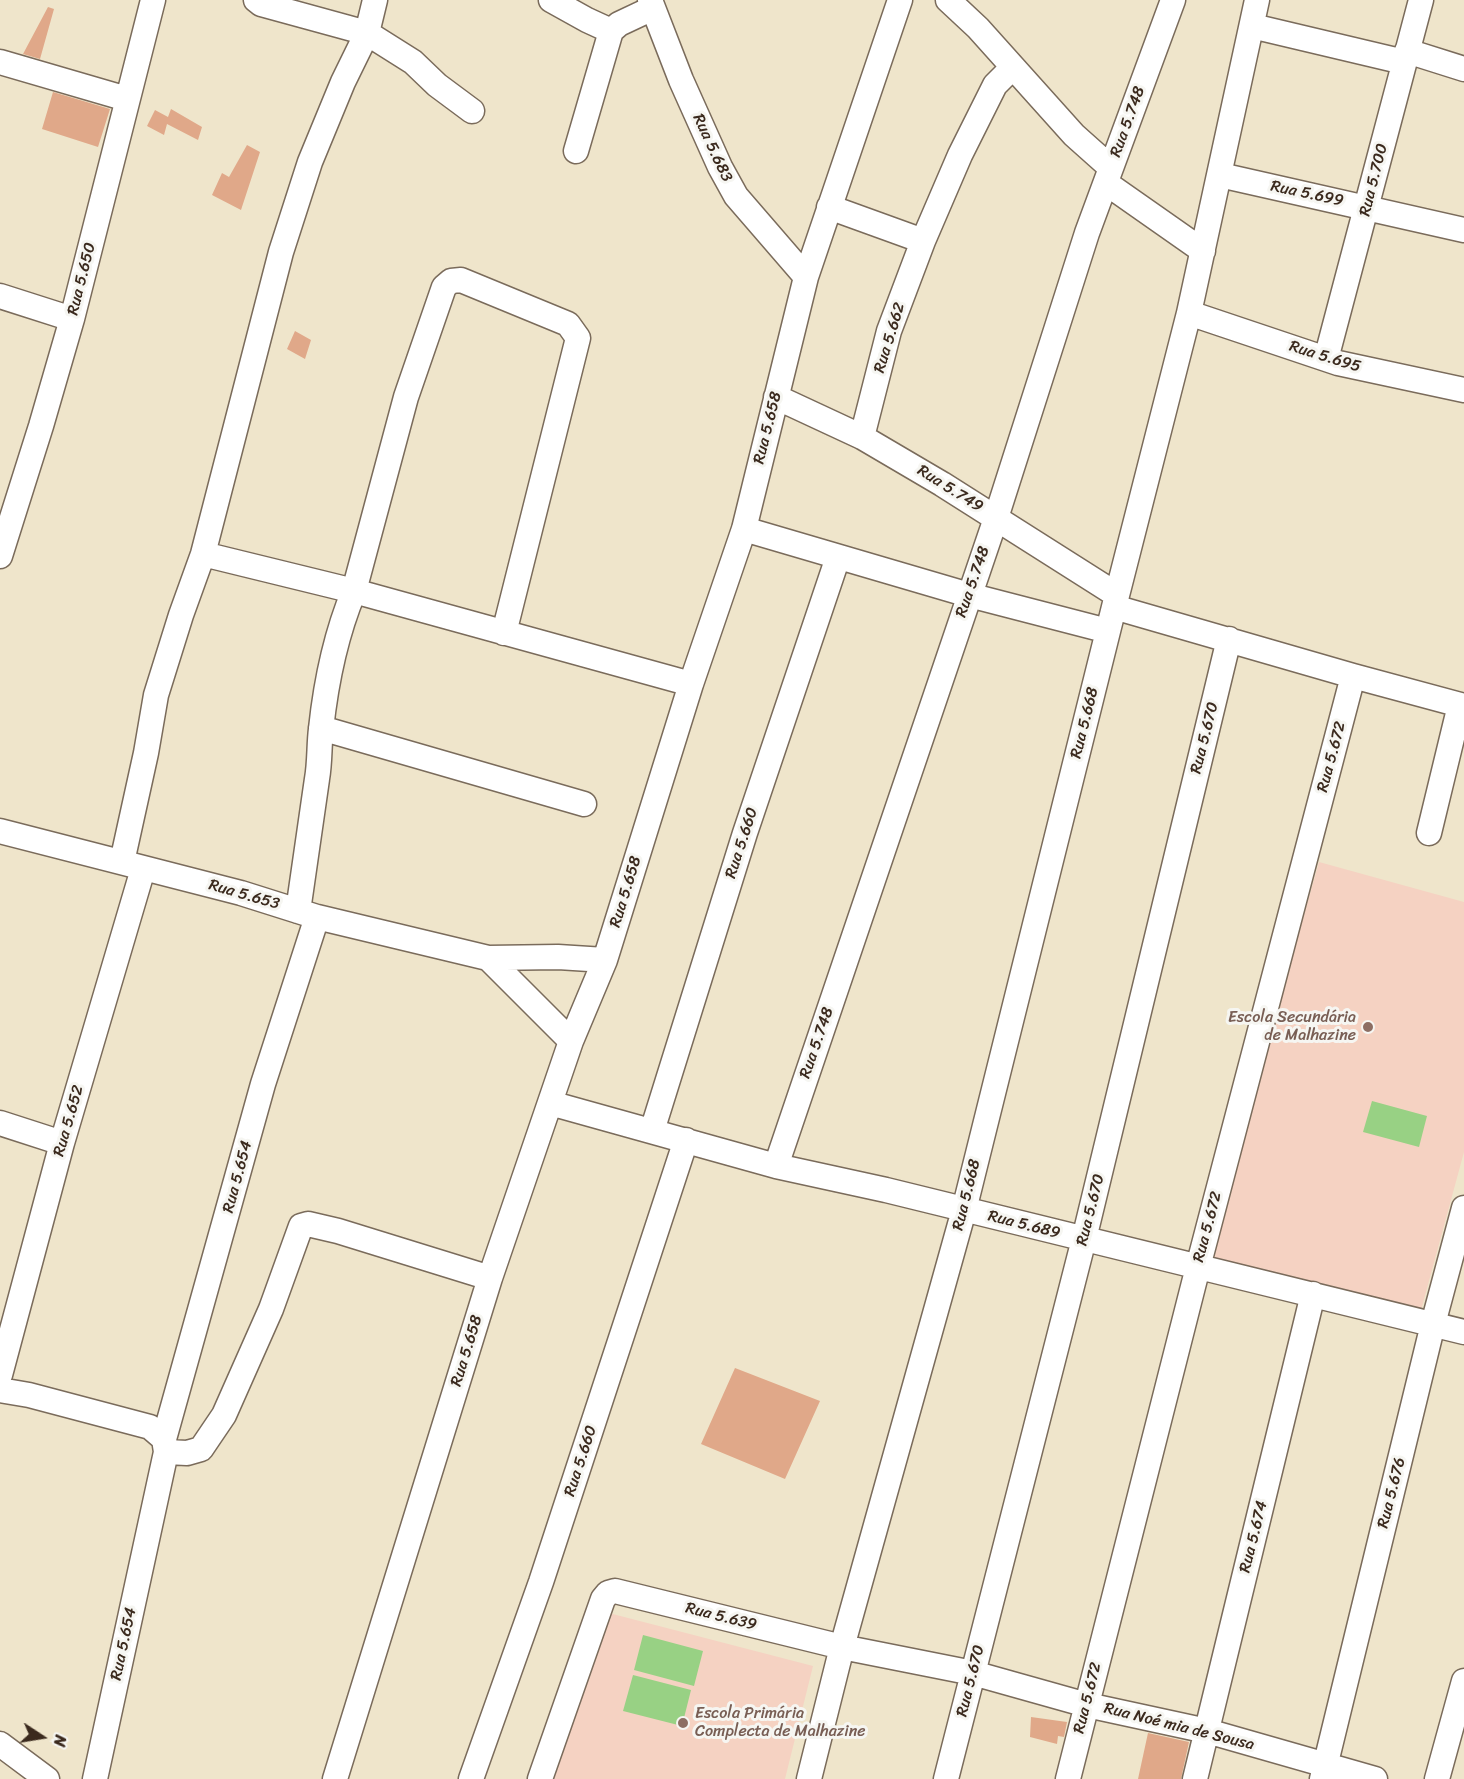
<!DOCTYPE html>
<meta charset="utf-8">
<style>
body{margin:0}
#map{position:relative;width:1464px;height:1779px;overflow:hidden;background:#efe5cb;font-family:Sriracha,sans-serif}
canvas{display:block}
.north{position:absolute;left:12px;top:1707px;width:60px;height:60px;-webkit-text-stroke:4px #f6f6f2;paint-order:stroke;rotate:102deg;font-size:16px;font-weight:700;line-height:24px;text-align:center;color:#3b2a1e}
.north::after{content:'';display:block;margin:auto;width:21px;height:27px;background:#3b2a1e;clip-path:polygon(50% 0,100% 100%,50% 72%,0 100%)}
</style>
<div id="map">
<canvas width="1464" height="1779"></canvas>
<div class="north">N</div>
</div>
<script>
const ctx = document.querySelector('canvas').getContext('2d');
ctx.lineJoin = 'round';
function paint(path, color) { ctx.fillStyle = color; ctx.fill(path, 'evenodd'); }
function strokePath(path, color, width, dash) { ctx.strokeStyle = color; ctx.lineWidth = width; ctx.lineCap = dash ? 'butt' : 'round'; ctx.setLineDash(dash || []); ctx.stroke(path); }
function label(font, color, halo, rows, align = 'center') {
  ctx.font = font + ' Sriracha,sans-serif'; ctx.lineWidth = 6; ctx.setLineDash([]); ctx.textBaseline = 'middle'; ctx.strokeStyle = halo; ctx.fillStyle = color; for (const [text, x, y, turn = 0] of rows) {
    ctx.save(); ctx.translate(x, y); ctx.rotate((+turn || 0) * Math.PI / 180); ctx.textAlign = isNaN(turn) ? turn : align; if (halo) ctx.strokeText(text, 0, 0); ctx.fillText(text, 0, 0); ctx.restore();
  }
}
const built = new Path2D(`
 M1319 862 1464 902V1152L1420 1314 1206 1260Z
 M605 1612 813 1666 785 1779H547Z`);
const green = new Path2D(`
 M1372 1101 1427 1116 1419 1147 1363 1132Z
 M643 1635 703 1651 694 1686 634 1670Z
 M633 1675 691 1690 682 1726 623 1711Z`);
const building = new Path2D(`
 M48 7 54 9 40 59 23 54Z
 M53 92 110 109 98 147 42 129Z
 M171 109 202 127 198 140 167 124 164 135 147 126 155 110 168 117Z
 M247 145 260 152 241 210 212 195 222 173 229 177Z
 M295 331 311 340 305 359 287 349Z
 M735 1368 820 1401 785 1479 701 1444Z
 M1031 1717 1067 1722 1064 1737 1058 1736 1057 1744 1030 1737Z
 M1148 1733 1189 1742 1181 1779H1138Z`);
const minor = new Path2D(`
 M256 0 261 4 367 33 413 62 437 85 472 111
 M551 0 587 20 611 31
 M650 0 681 80 720 167 736 196 806 277
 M948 0 978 28 1074 135 1111 168
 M1252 26 1404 62
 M1407 51 1464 69
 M0 62 127 99
 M576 151 611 31 619 24 653 8
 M1220 175 1464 230
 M1106 183 1203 251
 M829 207 923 241
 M0 296 72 319
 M1189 313 1338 363 1464 390
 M1326 359 1421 0
 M776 397 862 437 942 484 1117 595
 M862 437 889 331 923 241 960 155 995 85 1013 67
 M744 529 969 595 1108 631
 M203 554 354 591 691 684
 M0 556 41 426 72 319 153 0
 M1114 607 1353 676 1464 706
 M321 728 584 804
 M0 831 241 893 317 917 488 958 558 957 605 960
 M1429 833 1460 705
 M122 862 146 753 156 695 181 615 203 554 281 252 310 162 343 82 367 33 375 0
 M298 911C304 867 311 823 317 779 320 762 319 745 321 729 326 682 336 634 354 591L406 397 444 287 451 281 461 280 568 324 578 338 504 633
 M488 958 571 1041
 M550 1103 776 1166 886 1190 1464 1332
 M0 1123 62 1143
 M652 1131 745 833 838 557
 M776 1166 996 518 1087 233 1173 0
 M0 1375 62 1143 143 869
 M0 1390 29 1395 150 1427 164 1439 166 1452 95 1779
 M164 1439 263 1084 317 917
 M166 1452 187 1453 201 1449 224 1415 271 1309 301 1226 308 1224 338 1231 490 1278
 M0 1744 47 1779
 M335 1779 490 1278 571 1041 605 960 691 684 744 529 806 277 900 0
 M471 1779 541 1582 686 1140
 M540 1779 603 1599 608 1593 615 1591 842 1647 973 1673 1087 1705 1207 1731 1375 1779
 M809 1779 842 1647 964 1210 1114 607 1189 313 1257 0
 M946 1779 1084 1239 1229 639
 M1068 1779 1198 1267 1353 676
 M1195 1779 1313 1294
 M1322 1779 1433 1324 1464 1208
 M1437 1779 1464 1681`);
const markers = [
 [1368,1027,6,"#8d6e63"],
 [683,1723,6,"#8d6e63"]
];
const streetNames = [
 ["Rua 5.748",1128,122,-70],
 ["Rua 5.683",712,148,65],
 ["Rua 5.700",1374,180,-76],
 ["Rua 5.699",1307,194,12],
 ["Rua 5.650",82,279,-76],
 ["Rua 5.662",890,338,-73],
 ["Rua 5.695",1325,357,17],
 ["Rua 5.658",768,428,-76],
 ["Rua 5.749",950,489,32],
 ["Rua 5.748",973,582,-71],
 ["Rua 5.668",1085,723,-76],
 ["Rua 5.670",1205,738,-76],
 ["Rua 5.672",1332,757,-75],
 ["Rua 5.660",742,843,-72],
 ["Rua 5.658",626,892,-73],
 ["Rua 5.653",244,895,16],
 ["Rua 5.748",817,1043,-71],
 ["Rua 5.652",69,1121,-74],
 ["Rua 5.654",238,1177,-75],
 ["Rua 5.668",967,1195,-76],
 ["Rua 5.670",1091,1210,-76],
 ["Rua 5.689",1024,1225,14],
 ["Rua 5.672",1208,1227,-75],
 ["Rua 5.658",467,1351,-73],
 ["Rua 5.660",581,1461,-72],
 ["Rua 5.676",1392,1493,-76],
 ["Rua 5.674",1254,1537,-76],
 ["Rua 5.639",721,1617,14],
 ["Rua 5.654",124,1644,-78],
 ["Rua 5.670",971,1681,-76],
 ["Rua 5.672",1088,1698,-76],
 ["Rua Noé mia de Sousa",1179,1727,14]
];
const educationNames = [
 ["Escola Secundária",1356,1018],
 ["de Malhazine",1356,1036],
 ["Escola Primária",695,1714,"left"],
 ["Complecta de Malhazine",695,1732,"left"]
];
paint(built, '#f5d2c2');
paint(green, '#98d184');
paint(building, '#e0a889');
strokePath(minor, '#7a6b5b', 27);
strokePath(minor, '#fff', 24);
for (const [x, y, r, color] of markers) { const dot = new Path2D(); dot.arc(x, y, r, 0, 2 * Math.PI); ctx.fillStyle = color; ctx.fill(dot); strokePath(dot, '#f6f6f2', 2); }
label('16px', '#3b2a1e', '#f6f6f2', streetNames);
label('16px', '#785e54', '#f6f6f2', educationNames, 'right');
</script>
